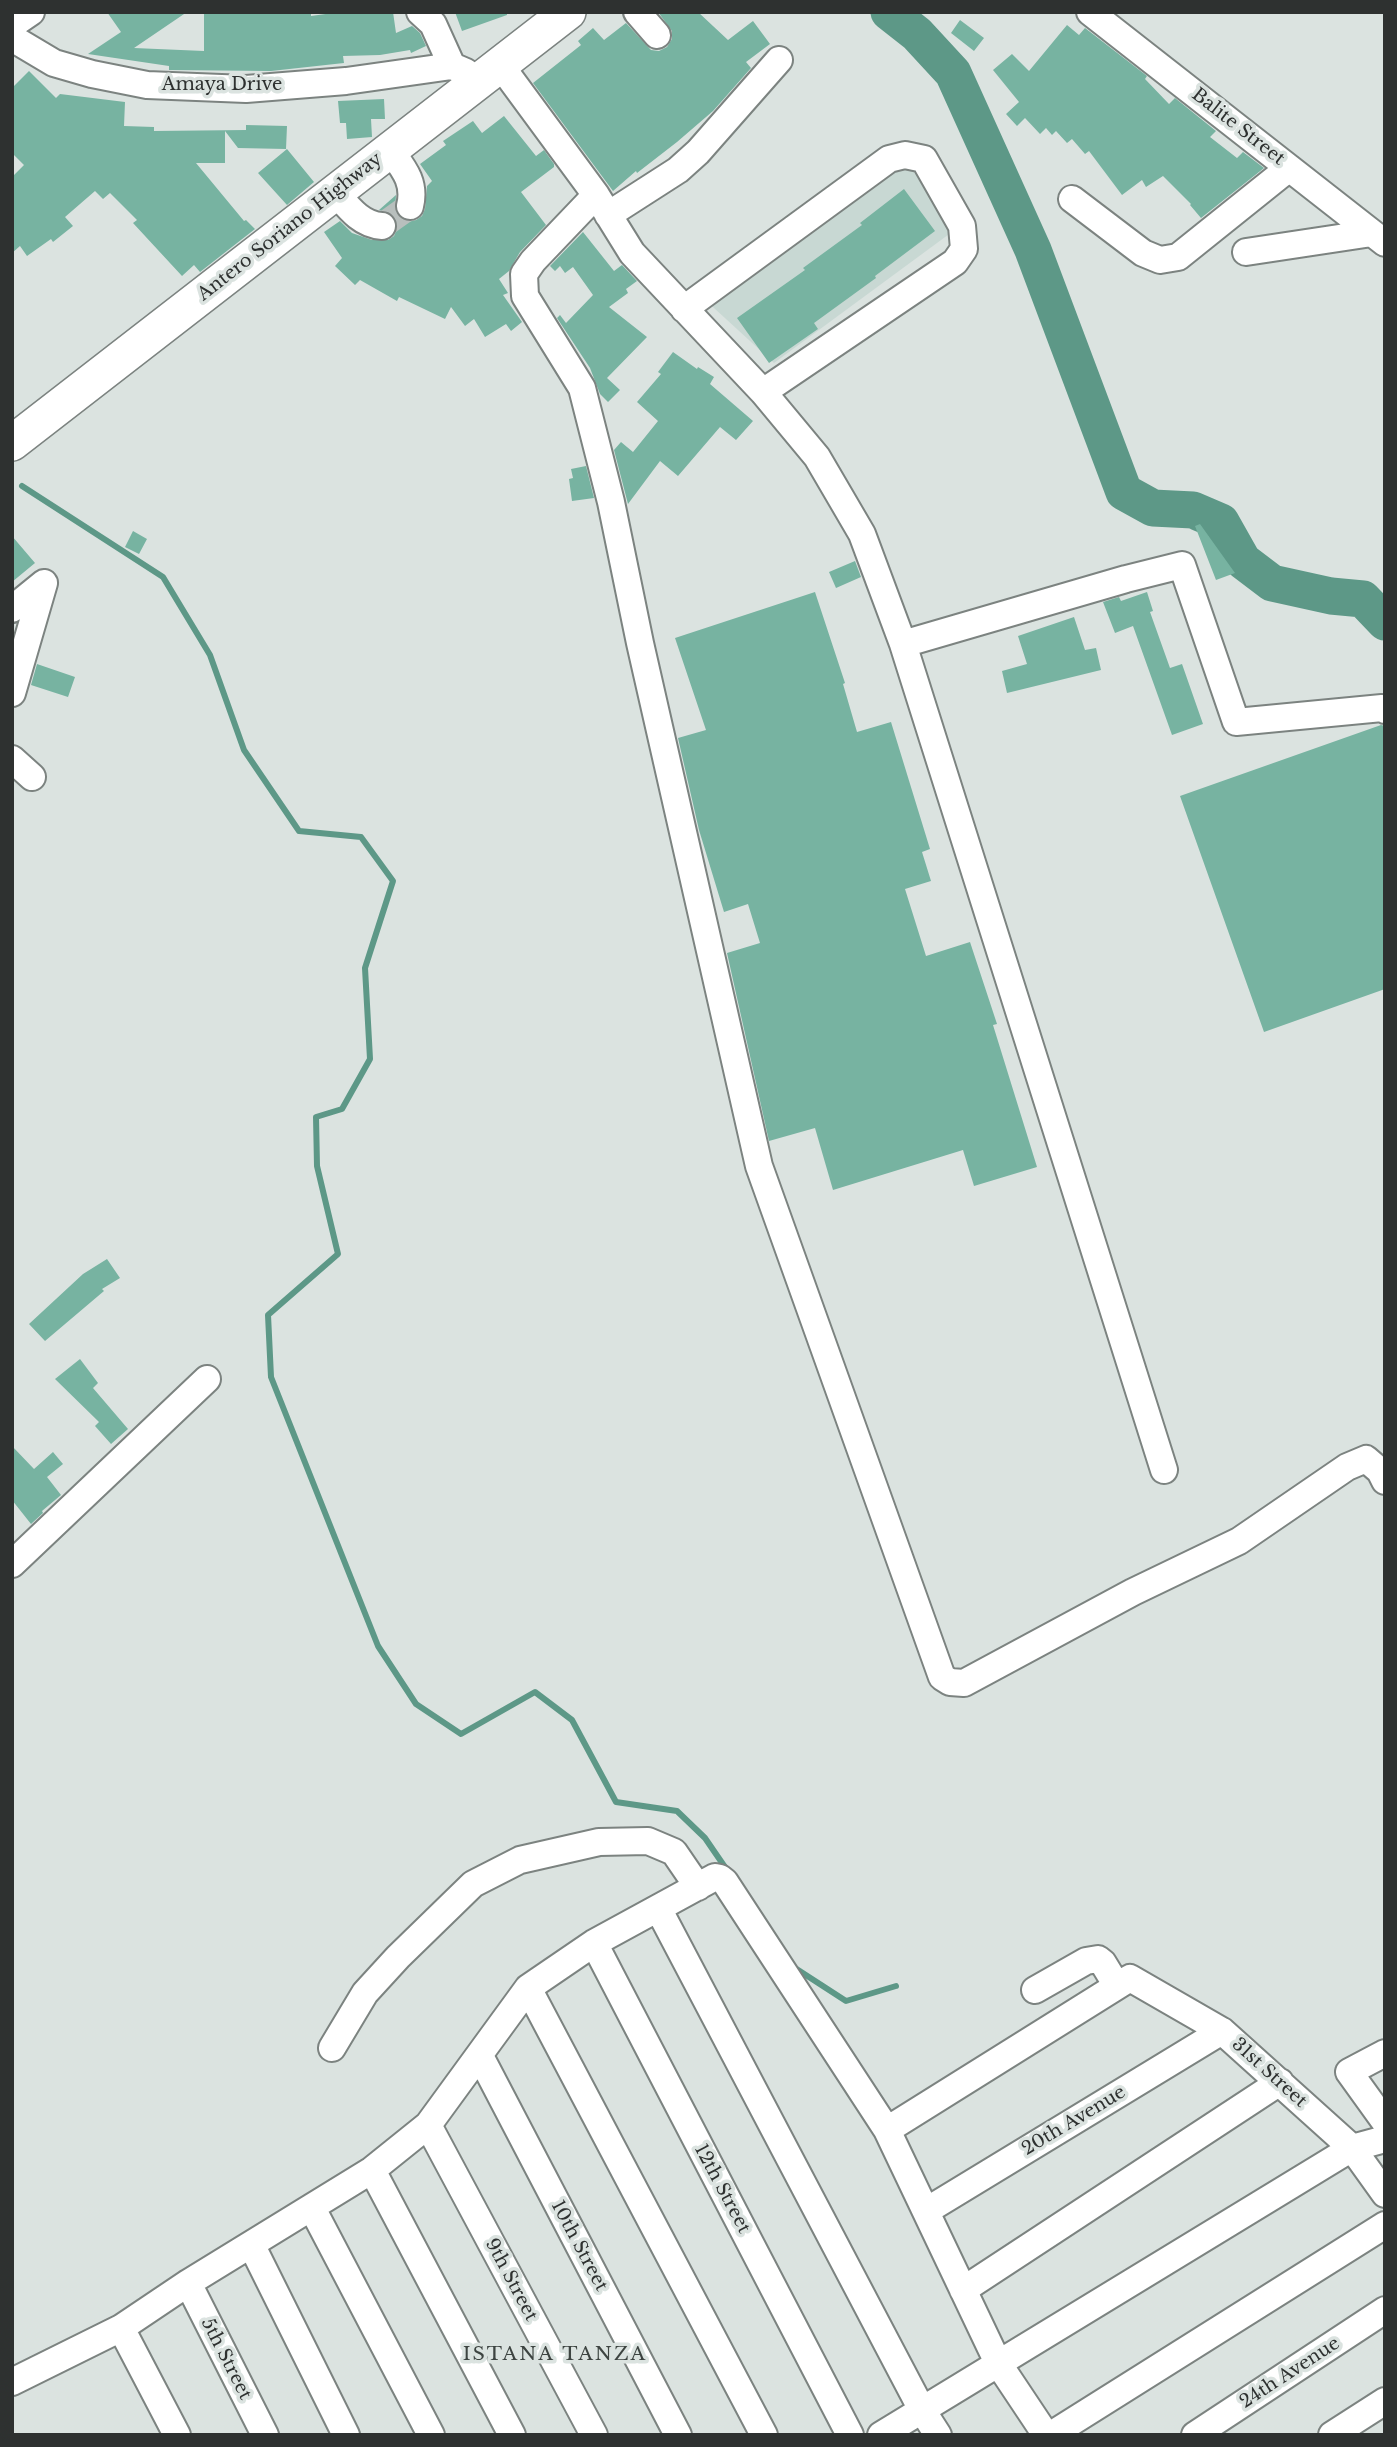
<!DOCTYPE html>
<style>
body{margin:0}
#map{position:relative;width:1397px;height:2447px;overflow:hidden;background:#dbe3e0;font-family:"Libre Baskerville",serif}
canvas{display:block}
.frame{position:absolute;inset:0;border:14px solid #2e3130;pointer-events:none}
</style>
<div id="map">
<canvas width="1397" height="2447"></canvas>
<div class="frame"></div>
</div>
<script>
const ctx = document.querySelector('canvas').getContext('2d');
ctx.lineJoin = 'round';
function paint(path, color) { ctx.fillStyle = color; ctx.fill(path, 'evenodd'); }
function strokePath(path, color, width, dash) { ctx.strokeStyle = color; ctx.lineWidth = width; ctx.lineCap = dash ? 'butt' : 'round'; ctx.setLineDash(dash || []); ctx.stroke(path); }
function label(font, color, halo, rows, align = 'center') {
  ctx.font = font + ' "Libre Baskerville",serif'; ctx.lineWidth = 7; ctx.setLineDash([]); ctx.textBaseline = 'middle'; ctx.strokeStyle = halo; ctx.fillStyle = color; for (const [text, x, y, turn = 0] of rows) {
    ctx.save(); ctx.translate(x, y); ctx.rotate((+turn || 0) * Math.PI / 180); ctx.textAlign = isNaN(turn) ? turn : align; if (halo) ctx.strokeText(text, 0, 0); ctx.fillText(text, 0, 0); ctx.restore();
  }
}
const built = new Path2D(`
 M902 155 956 229 774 363 702 297Z`);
const stream = new Path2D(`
 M22 486 163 577 210 655 244 750 299 831 361 837 393 881 365 968 370 1059 342 1109 316 1117 317 1166 338 1254 268 1315 271 1377 378 1646 416 1704 461 1734 535 1692 572 1720 616 1802 677 1811 705 1838 729 1873
 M795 1968 846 2001 896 1986`);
const river = new Path2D(`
 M889 12 917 34 953 73 1033 250 1124 492 1153 508 1193 510 1221 522 1243 561 1272 583 1331 596 1363 599 1385 622`);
const building = new Path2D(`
 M107 12H187L134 48 204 51V12H311V16L340 12H393L396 33 412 26 420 33 426 46 411 53 410 50 380 55 343 56 344 63 271 71 169 70V66L88 54 121 32Z
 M455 12H507V15L462 31Z
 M658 12H698L728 40 753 21 770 44 746 62 751 68 713 111 677 142 637 173 636 171 613 191 533 83 581 45 578 41 593 28 604 40 626 23 651 50 659 51 667 47 672 39V31Z
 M960 20 984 38 974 51 951 33Z
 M1067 25 1079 35 1085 28 1147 76 1145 79 1169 104 1175 98 1216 131 1210 137 1237 158 1243 152 1264 168 1201 218 1190 205 1191 204 1163 176 1146 187 1142 180 1122 195 1089 151 1085 154 1072 139 1067 143 1056 131 1052 135 1046 128 1040 134 1025 118 1017 126 1006 114 1019 102 993 70 1012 54 1029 71Z
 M29 71 56 98 60 94 125 102 124 126 154 127V131L246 130V125L287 126 286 149 238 148 225 131V163H196L244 221 246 220 255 229 200 272 194 265 182 276 133 223 137 220 110 193 103 199 95 191 65 217 73 226 53 242 51 239 27 256 20 246 12 253V177L24 165 12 153V88Z
 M384 99 385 119H371L372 137 347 139 346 123H340L338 101Z
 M504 116 536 156 544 150 554 164V167L521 192 546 225 520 252 509 271 499 279 508 293 503 295 522 322 511 331 506 324 485 337 474 319 465 326 451 307 445 319 399 297 397 301 360 280 355 285 335 266 342 258 324 232 340 221 352 233 372 240H388L394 236 397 229V221L391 213 379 210 396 195 395 211 401 219 408 222 416 220 422 216 425 209 427 186 432 181 420 164 446 145 443 141 473 121 482 133Z
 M287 149 314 182 287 205 258 173Z
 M904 189 935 231 875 276 876 278 814 323 818 329 769 363 737 318 805 270 803 268 862 225 860 223Z
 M583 232 614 271 622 265 637 281 626 289 628 293 609 307 647 337 607 378 620 390 608 402 600 394 590 368 557 318 560 315 566 323 593 295 573 267 565 273 560 266 555 271 550 266Z
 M673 352 697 369 698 367 714 377 710 384 753 421 736 440 720 427 678 476 660 461 628 504 614 450 621 442 633 452 658 421 637 402 661 374 658 372Z
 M586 466 594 498 572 501 569 479 573 478 571 469Z
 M1200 524 1235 573 1216 580 1195 526Z
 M133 531 147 539 139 554 125 547Z
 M12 536 35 563 12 582Z
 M855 561 861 577 836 588 829 572Z
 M815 592 845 683 843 684 857 732 891 722 930 849 922 852 931 881 905 889 926 956 970 942 997 1024 993 1025 1037 1167 974 1186 963 1150 833 1190 815 1128 769 1141 727 953 760 943 748 904 724 912 699 830 678 738 706 730 675 638Z
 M1147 592 1153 611 1150 612 1170 668 1182 664 1203 724 1172 735 1133 626 1115 633 1103 602 1119 597 1121 601Z
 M1074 617 1085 650 1096 648 1101 670 1007 693 1002 671 1027 664 1018 636Z
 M37 664 75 677 68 697 31 685Z
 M1381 725 1385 726V989L1264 1032 1180 796Z
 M107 1259 120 1278 102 1289 104 1291 45 1341 29 1324 83 1274Z
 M80 1359 98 1383 93 1388 128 1429 111 1444 95 1426 99 1422 55 1379Z
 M12 1446 34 1469 53 1452 63 1464 47 1477 61 1495 42 1511 43 1513 31 1524 12 1500Z`);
const minorTunnel = new Path2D(`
 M382 226 410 206`);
const minor = new Path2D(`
 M420 12 433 24 452 66
 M637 12 657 35
 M1090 12 1385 243
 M12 25 31 12
 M12 38 54 63 92 74 147 85 246 89 346 81 452 66 466 72 473 84
 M501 66 596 195 632 253 763 392 817 457 862 534 903 644 1164 1470
 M390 150C403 168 416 182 410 206
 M335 192C348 207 361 225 382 226
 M596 195 533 261 524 274 525 296 582 388 611 502 640 643 759 1166 942 1677 950 1682 964 1683 1133 1592 1239 1541 1347 1467 1366 1459 1380 1471 1385 1481
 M1072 199 1143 253 1160 260 1178 257 1289 168
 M608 215 678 170 698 152 779 60
 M1246 252 1372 233
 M684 309 889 159 905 155 924 159 962 226 964 249 955 262 763 392
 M12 609 44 583 12 693
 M903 644 1126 579 1182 565 1236 722 1382 708 1385 710
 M12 759 32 777
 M12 1564 207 1379
 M659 1910 922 2410 938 2435
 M594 1943 850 2435
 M528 1988 764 2435
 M1035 1990 1086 1961 1098 1959 1103 1963 1117 1986
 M332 2048 365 1993 398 1957 473 1884 520 1860 599 1842 648 1841 674 1852 698 1887
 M1385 2053 1349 2072 1385 2122
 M480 2056 678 2435
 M428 2125 594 2435
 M372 2170 512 2435
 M312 2208 431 2435
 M926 2211 1222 2031
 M252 2246 346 2435
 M188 2283 265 2435
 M963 2290 1280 2082
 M121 2328 177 2435
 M12 2382 121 2328 188 2283 372 2170 428 2125 528 1988 594 1943 715 1877 720 1878 725 1882 887 2130
 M881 2435 1352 2148 1385 2139
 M1046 2435 998 2363 887 2130 1130 1978 1222 2031 1352 2148 1385 2194
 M1051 2435 1385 2225
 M1195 2435 1385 2310
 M1332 2435 1385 2401`);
const major = new Path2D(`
 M12 443 568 12`);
const streetNames = [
 ["Amaya Drive",222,85],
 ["Balite Street",1238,127,38],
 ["Antero Soriano Highway",290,227,-38],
 ["31st Street",1269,2073,42],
 ["20th Avenue",1074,2121,-31],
 ["12th Street",722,2189,62],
 ["10th Street",579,2246,62],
 ["9th Street",511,2280,62],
 ["5th Street",226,2359,63],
 ["24th Avenue",1290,2373,-33]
];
const neighbourhoodNames = [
 ["ISTANA TANZA",555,2355]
];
paint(built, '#c8d8d3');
strokePath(stream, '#5d9887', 6);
strokePath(river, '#5d9887', 37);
paint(building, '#77b3a1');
strokePath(minorTunnel, '#b8bfbd', 26, [26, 13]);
strokePath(minor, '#7c8380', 30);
strokePath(major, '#7c8380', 38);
strokePath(minor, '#fff', 26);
strokePath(major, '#fff', 35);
label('18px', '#2e3130', '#dbe3e0', streetNames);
ctx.letterSpacing = '2px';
label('19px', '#3d4441', '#dbe3e0', neighbourhoodNames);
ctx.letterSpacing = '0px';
</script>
